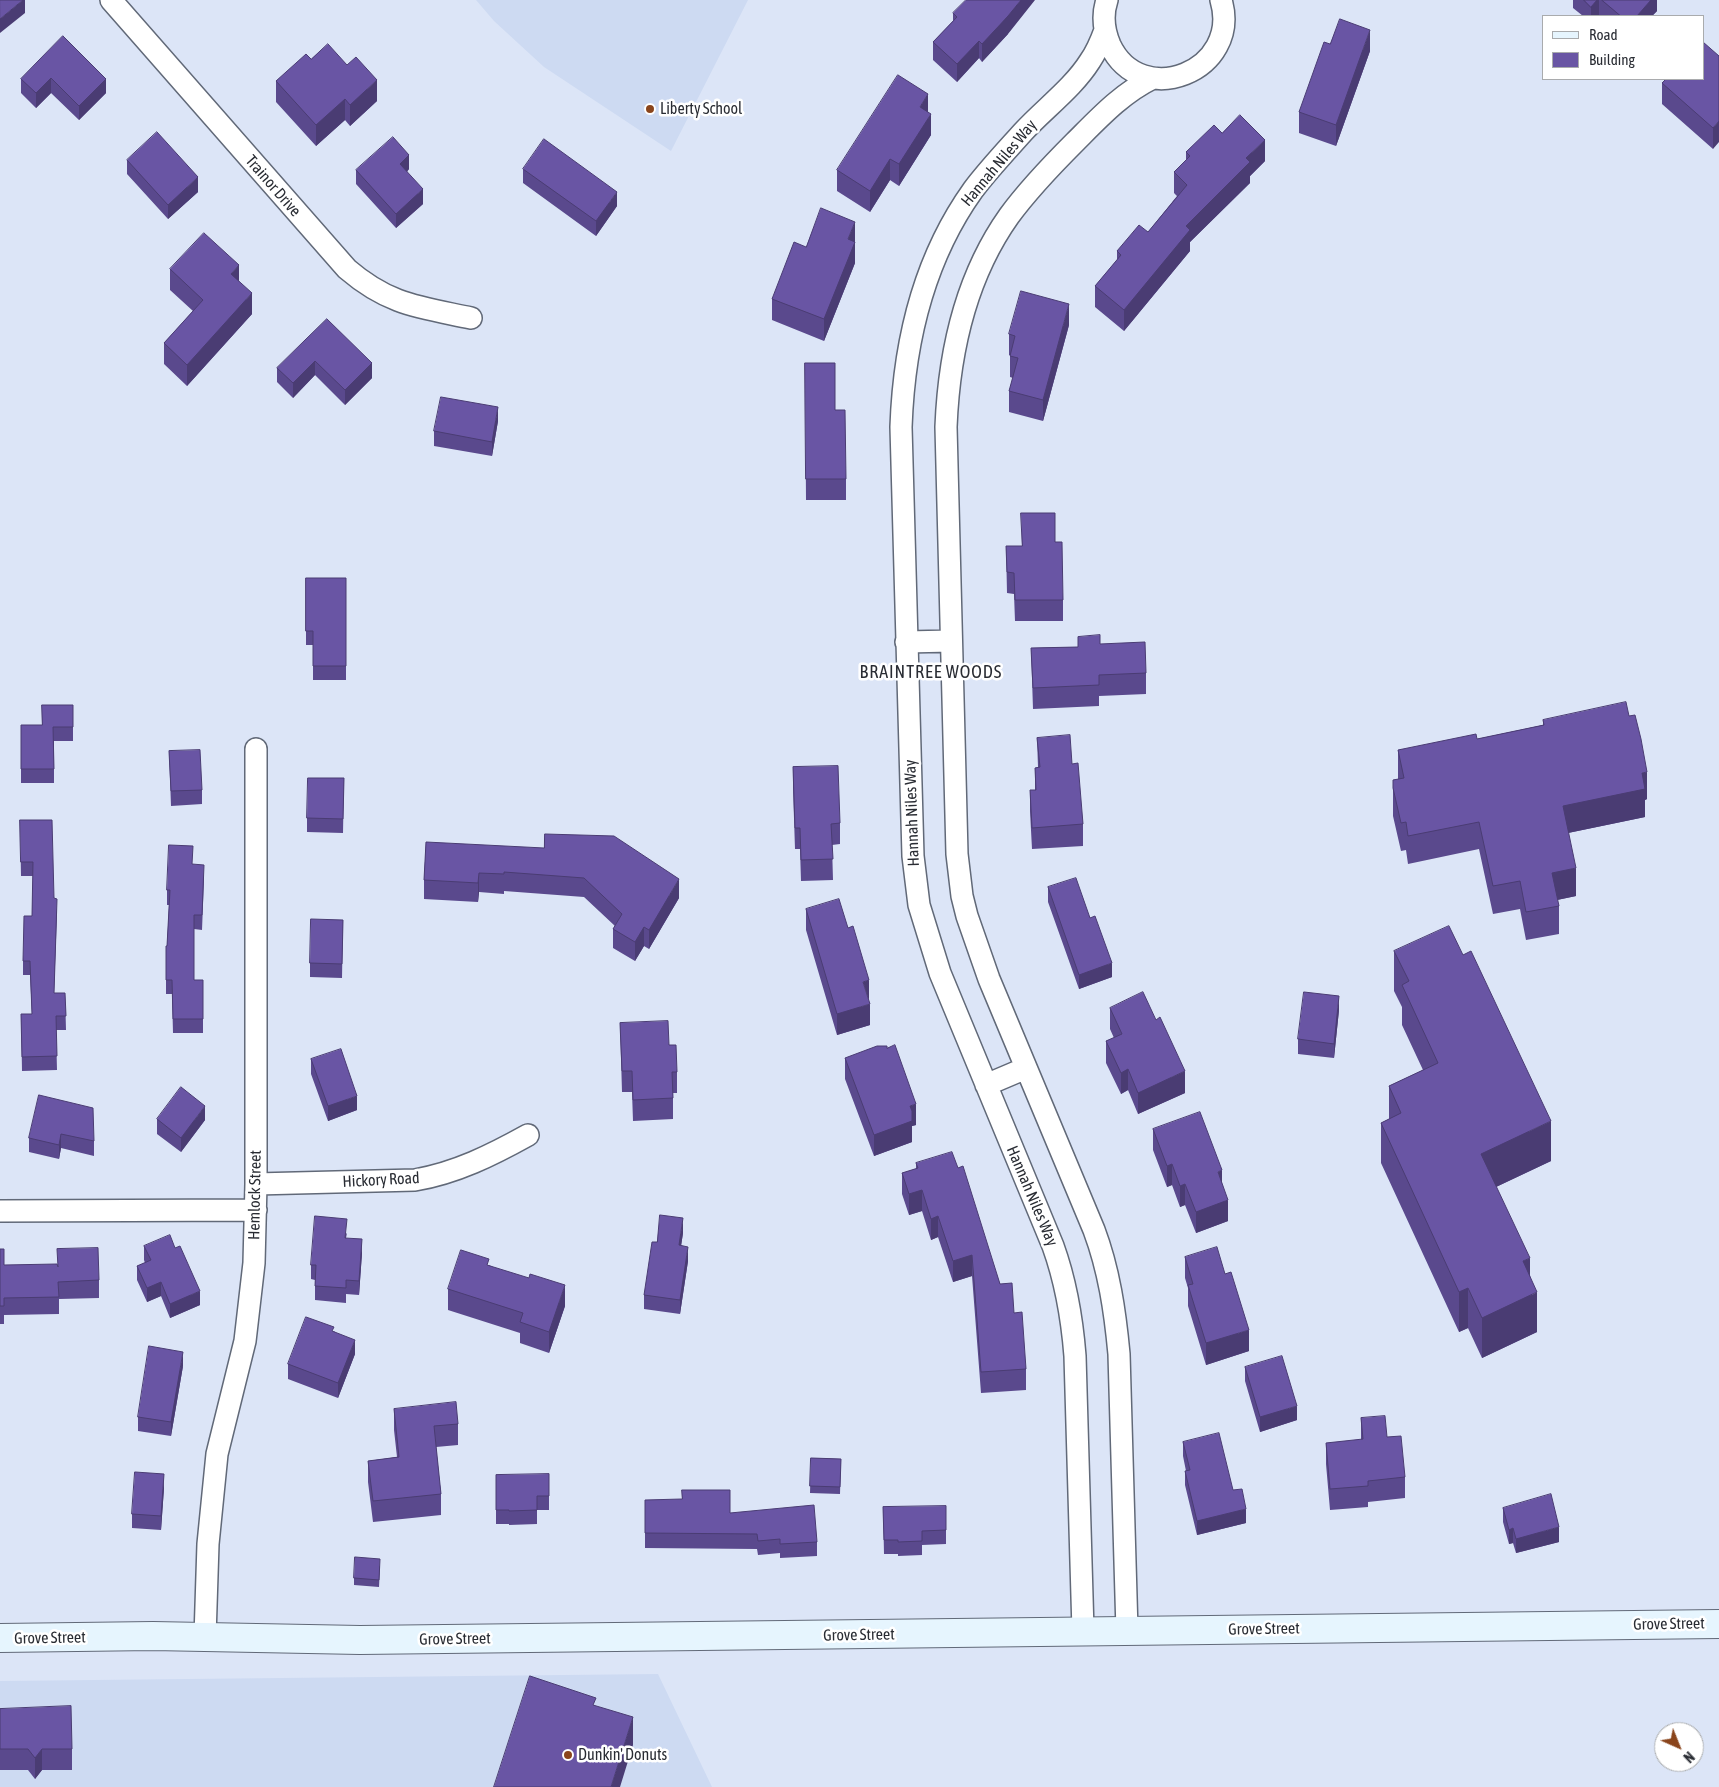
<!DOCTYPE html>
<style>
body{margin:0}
#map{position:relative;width:1719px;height:1787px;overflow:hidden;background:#dce5f7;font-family:"Asap Condensed",sans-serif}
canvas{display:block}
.legend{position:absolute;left:1542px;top:15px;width:162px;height:65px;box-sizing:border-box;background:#fff;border:1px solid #a9abad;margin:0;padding:6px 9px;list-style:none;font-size:15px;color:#292c33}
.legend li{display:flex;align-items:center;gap:10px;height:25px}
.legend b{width:25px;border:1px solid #a9abad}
.north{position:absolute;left:1654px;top:1722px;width:50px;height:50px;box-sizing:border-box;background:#fff;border:1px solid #a9abad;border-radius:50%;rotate:136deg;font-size:14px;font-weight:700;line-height:20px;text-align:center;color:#292c33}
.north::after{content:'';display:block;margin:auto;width:18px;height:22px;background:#8a451c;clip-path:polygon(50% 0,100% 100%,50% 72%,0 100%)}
</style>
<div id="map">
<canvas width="1719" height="1787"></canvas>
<ul class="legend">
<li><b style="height:6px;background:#e6f5fe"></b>Road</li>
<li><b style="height:14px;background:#6955a4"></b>Building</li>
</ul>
<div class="north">N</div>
</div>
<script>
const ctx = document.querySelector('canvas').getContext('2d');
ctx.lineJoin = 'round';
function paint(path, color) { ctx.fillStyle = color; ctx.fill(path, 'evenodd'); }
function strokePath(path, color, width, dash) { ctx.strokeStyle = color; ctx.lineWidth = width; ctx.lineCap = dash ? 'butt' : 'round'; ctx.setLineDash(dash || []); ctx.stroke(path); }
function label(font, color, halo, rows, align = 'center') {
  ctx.font = font + ' "Asap Condensed",sans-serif'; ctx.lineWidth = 5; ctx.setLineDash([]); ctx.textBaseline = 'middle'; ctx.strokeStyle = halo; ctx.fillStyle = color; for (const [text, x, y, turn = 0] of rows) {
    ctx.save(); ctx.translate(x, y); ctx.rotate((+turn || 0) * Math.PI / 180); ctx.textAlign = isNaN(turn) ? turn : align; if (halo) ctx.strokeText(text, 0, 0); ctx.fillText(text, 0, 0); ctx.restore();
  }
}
const built = new Path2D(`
 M476 0H748L671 151 544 67 494 21Z
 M658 1674 712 1787H0V1681Z`);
const minor = new Path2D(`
 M111 0 347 269C389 305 419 307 471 318
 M1107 0C1102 15 1104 31 1110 45 1141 111 1242 71 1221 0
 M906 642 951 641
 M986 1085 1026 1068
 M256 1184 415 1180C456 1173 492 1155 528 1135
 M0 1211 256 1210
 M1083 1631 1075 1356C1072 1318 1066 1282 1053 1246L940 973 919 905 913 856 901 427C904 342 923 260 973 190 988 170 1006 151 1023 132 1044 109 1073 88 1090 61 1097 51 1101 41 1105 30
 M1127 1631 1119 1354C1115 1311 1109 1270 1094 1230L989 979 967 916 962 896 957 854 946 427C949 352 965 278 1009 216 1028 190 1052 165 1075 142 1099 118 1122 93 1153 78
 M205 1637 208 1544 217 1454 245 1341 254 1263 256 1184V749`);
const secondary = new Path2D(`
 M0 1638 153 1636 360 1640 1719 1624`);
const wall = new Path2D(`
 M1573 0H1657V11L1652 16H1601L1599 15 1598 16H1583L1573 8Z
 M953 13 1008 34 982 62 979 58 957 82 933 60V42L953 21Z
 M63 36 106 93 79 120 51 93 36 108 21 93V79Z
 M1330 44 1370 51 1336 146 1299 133V112Z
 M1719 56 1713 149 1662 104V83Z
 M311 59 347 65 377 101 350 126 345 120 316 146 276 102V81Z
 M928 112 931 135 899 186 890 180 870 212 837 191V170Z
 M1222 133 1265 161 1250 176V183L1190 242V251L1124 331 1095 307V286L1117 260V251L1148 232 1177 196 1174 193V172L1186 160V152Z
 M127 160 198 192 168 219 127 174Z
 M409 169 407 172 423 204 396 228 356 184V170Z
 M523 169 617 206 596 236 523 183Z
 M855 243V263L824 341 772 320V299L806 247Z
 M170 269 239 281 252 314 187 386 164 364V343L193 311 170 290Z
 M327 319 372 378 345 405 315 375 293 398 277 382V368Z
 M1069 325 1043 421 1009 412V391L1013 378 1010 377V355H1009V334Z
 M805 363 835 410 846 479V500H806Z
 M498 421 492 456 434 446V431Z
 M1055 542 1063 600V621H1015L1014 594 1007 593 1006 546H1021Z
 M306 578H346V680H313V645H306Z
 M1078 637 1100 644 1146 673V694L1099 696V706L1033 709 1031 648 1078 647Z
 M73 705V741H54V783H21V725H42Z
 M1543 720 1647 799 1645 800V817L1568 833 1576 896 1557 900 1559 906V934L1526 940 1520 909 1493 914 1479 849 1408 864 1406 850 1401 851 1393 816V780L1398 779V750L1477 739 1543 725Z
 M1037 738 1072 764 1083 824V846L1032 849 1030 811V790H1035V768L1038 767Z
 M169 751 202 790V804L171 806Z
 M793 767 840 823V844L832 845 833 880 801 881 800 849H795L793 788Z
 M344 778 343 833 307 832V818Z
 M20 820 54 898 57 913 54 993H65L66 1030H56L57 1070 22 1071 21 1014H32L30 975H23V961L32 916 33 876H21Z
 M426 842 679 898 649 949 644 946 635 961 613 948V929L615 926 584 897 504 891V894L479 892 478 902 424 899V880Z
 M193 864 204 879 202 930 194 929V980H203V1033H173L172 994H166V946H167L169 905H167V890Z
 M1048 887 1090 918 1112 977 1079 989 1048 902Z
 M806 909 870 1025 837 1035 806 930Z
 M343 920 342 978 310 977V963Z
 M1394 951 1551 1161 1496 1187 1530 1275 1537 1332 1482 1358 1468 1328 1459 1332 1381 1163V1123L1389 1119V1086L1423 1070 1402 1025V1007L1394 991Z
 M1110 1008 1185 1093 1138 1114 1128 1090 1121 1094 1106 1063V1041L1114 1038 1110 1029Z
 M1339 1010 1334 1058 1298 1054V1039Z
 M620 1023 669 1045 677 1072V1093H673V1119L633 1121 632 1092H622Z
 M845 1058 916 1125 912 1126V1142L874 1156 845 1079Z
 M311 1059 357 1110 328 1121 311 1074Z
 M39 1095 94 1141V1156L61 1148 59 1159 29 1152V1138Z
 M157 1119 205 1120 181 1152 157 1134Z
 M1153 1129 1222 1183 1228 1221 1196 1233 1185 1205 1180 1207 1172 1185 1167 1187 1153 1150Z
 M916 1163 958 1168 1000 1284 1014 1313 1026 1369V1390L981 1393 972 1276 953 1282 938 1237 931 1240 922 1211 909 1215 902 1194V1173L916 1169Z
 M347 1233 346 1238 362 1253 359 1295 346 1294V1303L315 1300V1280L311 1279V1265Z
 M683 1233 681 1246 688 1261 680 1314 644 1309V1295L657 1242Z
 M144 1246 200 1305 170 1318 161 1296 147 1302 137 1280V1266L145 1263 144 1260Z
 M0 1249 4 1265 99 1280V1298L59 1299V1314L4 1315V1324H0Z
 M1185 1257 1249 1351 1206 1365 1188 1306V1288L1185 1278Z
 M489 1265 565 1306 549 1353 520 1343V1333L448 1310V1289Z
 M334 1331 355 1354 338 1398 288 1379V1364Z
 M183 1366 171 1436 138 1431V1417Z
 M1245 1367 1297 1420 1260 1432 1245 1381Z
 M394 1409 458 1424V1445L436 1447 441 1494V1515L373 1522 368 1482V1461L397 1457 394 1430Z
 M1361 1418 1387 1437 1405 1477V1498L1368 1502V1507L1330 1510 1326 1464V1443L1361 1440Z
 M1183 1442 1233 1490 1246 1523 1197 1535 1185 1485V1471H1186L1183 1456Z
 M811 1458 841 1459 840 1494 810 1493Z
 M496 1475 549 1496V1510H537V1524L509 1525V1524H496Z
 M164 1488 161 1530 132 1528V1514Z
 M645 1500 730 1513 817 1542V1556L780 1558V1553L758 1555 757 1549 645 1548Z
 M883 1507 946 1530V1544L922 1545V1555L898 1556V1554H884Z
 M1503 1508 1559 1542 1516 1553 1513 1543 1509 1544 1503 1522Z
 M380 1566 379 1587 354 1585V1578Z
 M0 1709 72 1749V1770H42L35 1779 28 1770H0Z`);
const shadedWall = new Path2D(`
 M23 0H25V13L0 33V19Z
 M1021 0H1035L1008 34 982 62V44Z
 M1597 0H1599V15L1598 16H1591V7Z
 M1651 0H1657V11L1652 16H1637Z
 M1370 30V51L1336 146V125Z
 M979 41V58L957 82V64Z
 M51 78V93L36 108V93Z
 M106 79V93L79 120V106Z
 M377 80V101L350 126V105Z
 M928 94V115L920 107Z
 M345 99V120L316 146V125Z
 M931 114V135L899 186V164Z
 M1719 121V142L1713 149V128Z
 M1265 140V161L1250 176V183L1190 242V251L1124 331V310L1186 226 1246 158Z
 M409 155V169L400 178V164Z
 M890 159V180L870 212V191Z
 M198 177V192L168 219V205Z
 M423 189V204L396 228V214Z
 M617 192V206L596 236V221Z
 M855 222V263L824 341V319L848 239Z
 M239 265V286L231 274Z
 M252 293V314L187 386V365Z
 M1069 304V325L1043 421V400Z
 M315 361V375L293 398V383Z
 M372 363V378L345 405V390Z
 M498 407V421L492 456V442Z
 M1647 772V799L1645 800V817L1563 834V806L1642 773Z
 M1576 868V896L1552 901V873Z
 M479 873V892L478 902V883Z
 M679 879V898L649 949V930Z
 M644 927V946L635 961V942Z
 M1112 963V977L1079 989V975Z
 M869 980V1001L863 982Z
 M1339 996V1010L1334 1058V1044Z
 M870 1004V1025L837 1035V1014Z
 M1128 1069V1090L1121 1094V1073Z
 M1185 1071V1093L1138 1114V1093Z
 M357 1096V1110L328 1121V1106Z
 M916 1104V1125L912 1126V1142L874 1156V1135L910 1106Z
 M205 1106V1120L181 1152V1138Z
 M1551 1121V1161L1481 1194V1154Z
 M61 1134V1148L59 1159V1145Z
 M1172 1164V1185L1167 1187V1166Z
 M1222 1170V1191L1218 1172Z
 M1185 1184V1205L1180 1207V1186Z
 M922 1190V1211L909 1215V1194Z
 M1228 1200V1221L1196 1233V1212Z
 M938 1216V1237L931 1240V1219Z
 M683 1218V1233L679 1259V1245Z
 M362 1239V1253L359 1295V1281Z
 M688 1247V1261L680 1314V1300Z
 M972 1255V1276L953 1282V1261Z
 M1530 1258V1296L1537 1292V1332L1482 1358V1318L1523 1261Z
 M161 1282V1296L147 1302V1288Z
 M565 1285V1306L549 1353V1332Z
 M1468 1288V1328L1459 1332V1292Z
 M200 1291V1305L170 1318V1304Z
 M1249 1330V1351L1206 1365V1343Z
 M355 1340V1354L338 1398V1383Z
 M183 1352V1366L171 1436V1422Z
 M1297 1406V1420L1260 1432V1417Z
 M164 1474V1488L161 1530V1516Z
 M1246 1509V1523L1197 1535V1521Z
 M1559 1527V1542L1516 1553V1539Z
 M1513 1528V1543L1509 1544V1530Z
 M633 1717V1745L620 1787H611Z
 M42 1749V1770L35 1779V1758Z`);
const building = new Path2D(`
 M0 0H23L0 19Z
 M966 0H1021L1008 16 982 44 979 41 957 64 933 42 957 17 953 13Z
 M1584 0H1597L1591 7Z
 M1602 0H1651L1637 16H1621Z
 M1340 19 1370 30 1336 125 1299 112 1324 42 1330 44Z
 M63 36 106 79 79 106 51 78 36 93 21 79Z
 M1703 42 1719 56V121L1713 128 1662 83 1666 79H1703Z
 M328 44 347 65 356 57 377 80 350 105 345 99 316 125 276 81 306 54 311 59Z
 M898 75 928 94 920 107 931 114 899 164 890 159 870 191 837 170Z
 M1240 115 1265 140 1246 158 1250 162 1186 226 1190 230 1124 310 1095 286 1121 255 1117 251 1139 225 1148 232 1187 185 1174 172 1190 156 1186 152 1214 125 1222 133Z
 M157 132 198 177 168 205 127 160Z
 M393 137 409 155 400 164 423 189 396 214 356 170Z
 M544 139 617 192 596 221 523 169Z
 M821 208 855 222 848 239 855 242 824 319 772 299 794 242 806 247Z
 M204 233 239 265 231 274 252 293 187 365 164 343 203 300 170 269Z
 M1021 291 1069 304 1043 400 1009 391 1018 358 1010 356 1015 336 1009 334Z
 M327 319 372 363 345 390 315 361 293 383 277 368Z
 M805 363H835V410H845L846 479H806Z
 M441 397 498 407 492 442 434 431Z
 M1021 513H1055V542H1062L1063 600H1015L1014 573 1007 572 1006 546H1022Z
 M306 578H346V666H313V631H306Z
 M1100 635V644L1145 642 1146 673 1099 675V685L1033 688 1031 648 1078 647V637Z
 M1626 702 1629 716 1635 715 1641 739 1647 772 1642 773 1645 789 1563 806 1576 868 1552 873 1559 906 1526 912 1520 881 1493 886 1479 822 1408 836 1406 822 1401 823 1393 788V780L1404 778 1398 750 1476 734 1477 739 1544 725 1543 720Z
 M42 705H73V727H53L54 769H21V725H42Z
 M1070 735 1072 764 1078 763 1083 824 1032 828 1030 790H1036L1035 768 1040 767 1037 738Z
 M200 750 202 790 171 791 169 751Z
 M838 766 840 823 831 824 833 859 801 860 800 828H795L793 767Z
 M308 778H344L343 819 307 818Z
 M20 820H52L54 898 57 899 54 993H65L66 1016H56L57 1056 22 1057 21 1014H32L30 961H23L24 916H32L33 862H21Z
 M545 834 614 836 679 879 649 930 644 927 635 942 613 929 622 914 584 878 504 872V874L479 873 478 883 424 880 426 842 544 848Z
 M169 845 193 846 192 864 204 865 202 915H194V980H203V1019H173L172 980H166V946H167L170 890H167Z
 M1076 878 1090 918 1095 916 1112 963 1079 975 1048 887Z
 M839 899 848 928 853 926 869 980 863 982 870 1004 837 1014 806 909Z
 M311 919 343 920 342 964 310 963Z
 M1449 926 1463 955 1471 951 1551 1121 1481 1154 1530 1258 1523 1261 1537 1292 1482 1318 1468 1288 1459 1292 1381 1123 1401 1113 1389 1086 1438 1063 1402 985 1409 981 1394 951Z
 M1143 992 1156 1020 1160 1017 1185 1071 1138 1093 1128 1069 1121 1073 1106 1041 1122 1034 1110 1008Z
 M1304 992 1339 996 1334 1044 1298 1039Z
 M668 1021 669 1045H676L677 1072H672L673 1098 633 1100 632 1071H622L620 1023Z
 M895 1045 916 1104 910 1106 912 1111V1121L874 1135 845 1058 877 1046H887V1048Z
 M341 1049 357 1096 328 1106 311 1059Z
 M181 1087 205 1106 181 1138 157 1119Z
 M39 1095 93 1108 94 1141 61 1134 59 1145 29 1138Z
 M1200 1112 1222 1170 1218 1172 1228 1200 1196 1212 1185 1184 1180 1186 1172 1164 1167 1166 1153 1129Z
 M952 1152 958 1168 963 1166 1000 1284 1012 1283 1014 1313 1022 1312 1026 1369 981 1372 972 1255 953 1261 938 1216 931 1219 922 1190 909 1194 902 1173 918 1168 916 1163Z
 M660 1215 683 1218 679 1245 688 1247 680 1300 644 1295 652 1242H657Z
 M315 1216 347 1219 345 1238 362 1239 359 1281 346 1280V1288L315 1286 316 1265H311Z
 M170 1235 175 1248 180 1246 200 1291 170 1304 161 1282 147 1288 137 1266 151 1260 144 1246Z
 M1217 1247 1225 1274 1231 1272 1249 1330 1206 1343 1188 1285 1193 1284 1185 1257Z
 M98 1248 99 1280 58 1282 59 1297 4 1298V1306H0V1249H4V1265L57 1264 58 1267 57 1249Z
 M461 1250 489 1259 487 1265 529 1278 530 1274 565 1285 549 1332 520 1322 523 1313 448 1289Z
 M306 1317 334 1327 332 1331 355 1340 338 1383 288 1364Z
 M149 1346 183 1352 171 1422 138 1417Z
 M1282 1356 1297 1406 1260 1417 1245 1367Z
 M456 1402 458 1424 434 1426 441 1494 373 1501 368 1461 399 1457 394 1409Z
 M1385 1416 1387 1437 1401 1436 1405 1477 1368 1481V1486L1330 1489 1326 1443 1363 1439 1361 1418Z
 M1219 1433 1233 1490 1242 1489 1246 1509 1197 1521 1185 1471 1190 1470 1183 1442Z
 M811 1458 841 1459 840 1487 810 1486Z
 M135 1472 164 1474 161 1516 132 1514Z
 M549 1474V1496H537V1510L509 1511V1510H496V1475Z
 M682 1490H730V1513L814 1505 817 1542 780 1544V1539L758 1541 757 1534 645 1533V1500L682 1499Z
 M1551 1494 1559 1527 1516 1539 1513 1528 1509 1530 1503 1508Z
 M946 1506V1530L922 1531V1541L898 1542V1540H884L883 1507Z
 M355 1557 380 1559 379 1580 354 1578Z
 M530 1676 596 1698 593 1705 633 1717 611 1787H494Z
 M71 1706 72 1749H42L35 1758 28 1749H0V1709Z`);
const markers = [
 [650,109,5,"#8a451c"],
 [568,1755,5,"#8a451c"]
];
const poiNames = [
 ["Liberty School",660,109],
 ["Dunkin' Donuts",578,1755]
];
const streetNames = [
 ["Hannah Niles Way",999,163,-50],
 ["Trainor Drive",273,186,49],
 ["Hannah Niles Way",912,813,-92],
 ["Hickory Road",381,1180,-3],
 ["Hemlock Street",255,1195,-89],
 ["Hannah Niles Way",1032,1196,67],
 ["Grove Street",1669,1624,-1],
 ["Grove Street",1264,1629,-1],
 ["Grove Street",859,1635,-1],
 ["Grove Street",50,1638,-1],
 ["Grove Street",455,1639,-1]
];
const neighbourhoodNames = [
 ["BRAINTREE WOODS",931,672]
];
paint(built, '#cddaf2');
strokePath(minor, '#616978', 24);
strokePath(secondary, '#616978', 30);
strokePath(minor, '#fff', 21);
strokePath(secondary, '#e6f5fe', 28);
paint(wall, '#5a498d');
paint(shadedWall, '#4a3c73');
paint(building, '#6955a4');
strokePath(building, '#4a3c73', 1);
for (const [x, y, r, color] of markers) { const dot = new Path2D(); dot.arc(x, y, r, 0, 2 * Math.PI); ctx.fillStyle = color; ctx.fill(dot); strokePath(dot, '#fff', 2); }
label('16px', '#292c33', '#fff', poiNames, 'left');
label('16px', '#292c33', '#fff', streetNames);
ctx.letterSpacing = '1px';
label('18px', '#292c33', '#fff', neighbourhoodNames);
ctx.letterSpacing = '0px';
</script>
